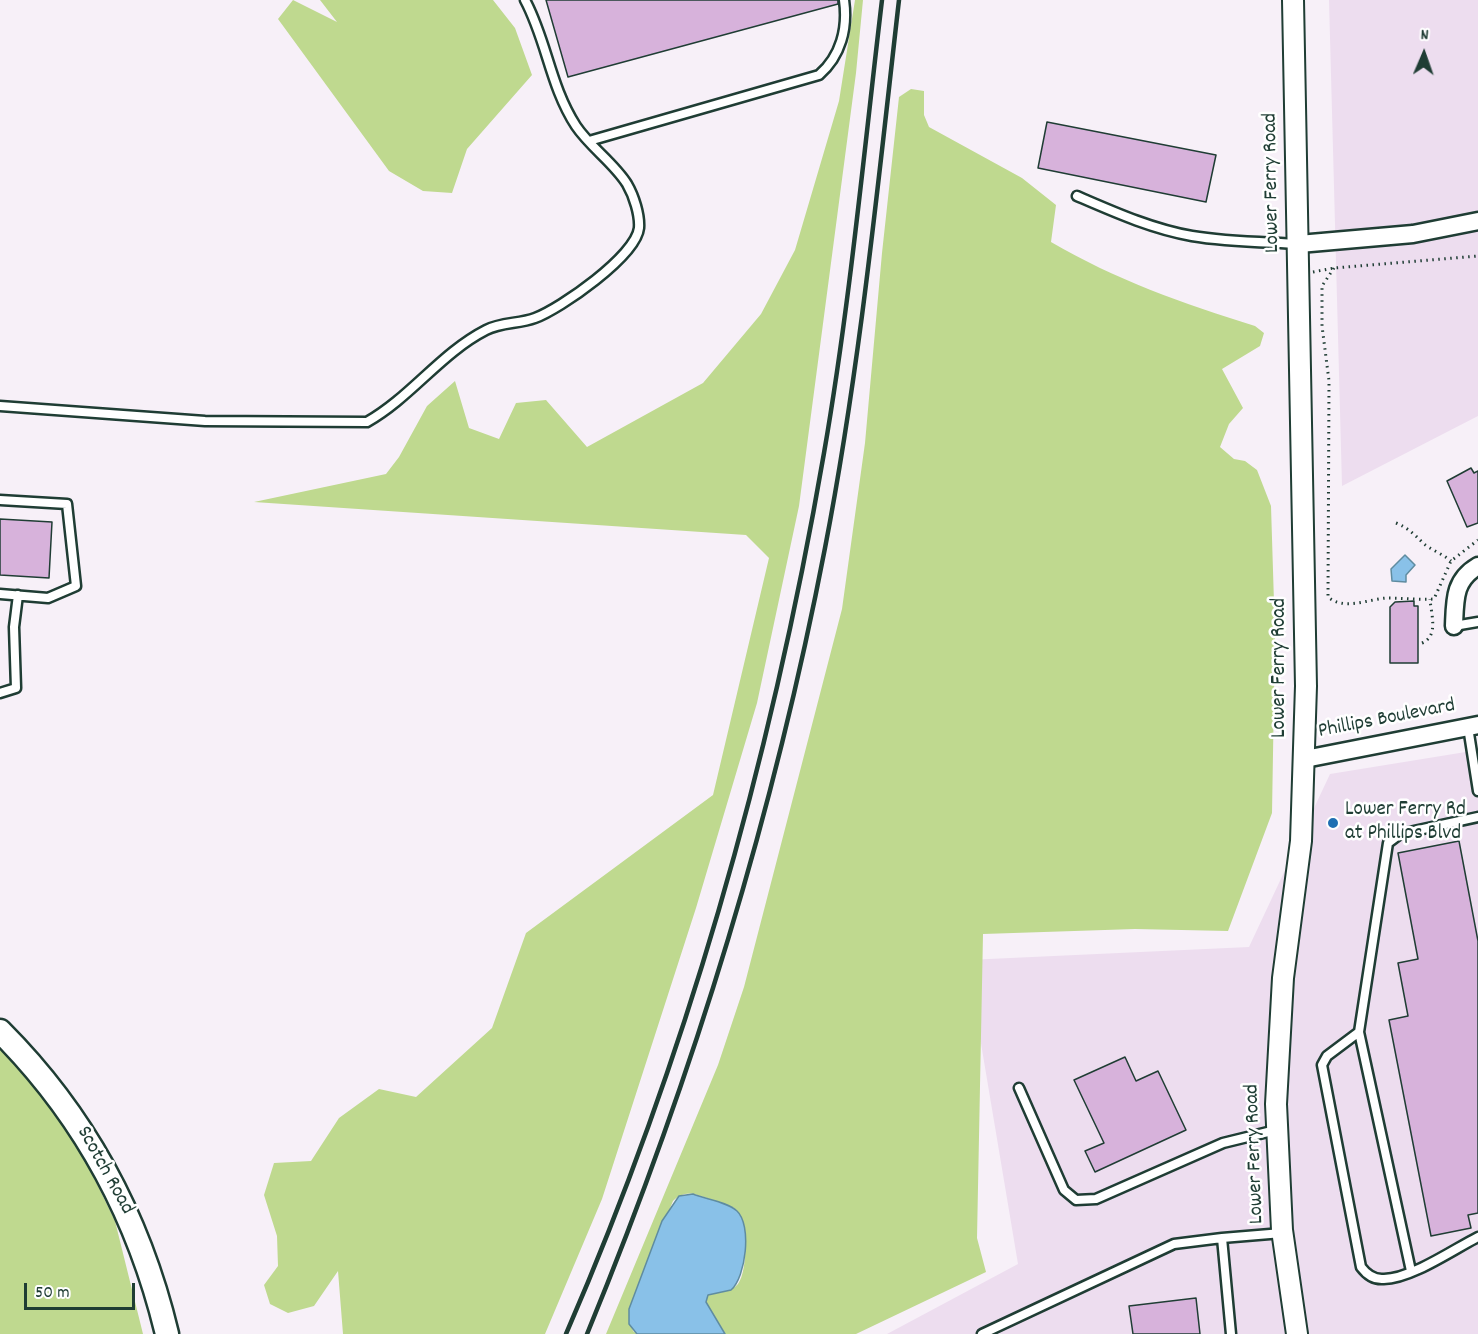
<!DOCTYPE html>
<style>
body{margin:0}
#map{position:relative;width:1478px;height:1334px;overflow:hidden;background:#f7f0f8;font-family:Dekko,sans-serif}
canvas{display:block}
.north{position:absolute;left:1394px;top:24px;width:60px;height:60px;-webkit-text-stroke:4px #fff;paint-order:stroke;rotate:2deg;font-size:16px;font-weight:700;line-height:24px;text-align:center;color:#1f3d34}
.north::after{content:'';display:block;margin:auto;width:21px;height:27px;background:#1f3d34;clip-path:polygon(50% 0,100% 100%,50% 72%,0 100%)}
.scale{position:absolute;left:24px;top:1283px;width:111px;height:27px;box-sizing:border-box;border:3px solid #1f3d34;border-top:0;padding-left:8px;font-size:18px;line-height:21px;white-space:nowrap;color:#1f3d34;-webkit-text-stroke:4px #fff;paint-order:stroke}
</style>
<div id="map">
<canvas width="1478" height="1334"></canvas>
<div class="north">N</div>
<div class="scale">50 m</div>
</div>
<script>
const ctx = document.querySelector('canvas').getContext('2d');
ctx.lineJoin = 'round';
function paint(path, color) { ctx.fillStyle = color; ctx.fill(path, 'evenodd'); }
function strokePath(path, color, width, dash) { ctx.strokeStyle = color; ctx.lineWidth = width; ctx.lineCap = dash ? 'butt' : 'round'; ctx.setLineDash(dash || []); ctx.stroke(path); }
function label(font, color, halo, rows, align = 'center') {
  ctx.font = font + ' Dekko,sans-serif'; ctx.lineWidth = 5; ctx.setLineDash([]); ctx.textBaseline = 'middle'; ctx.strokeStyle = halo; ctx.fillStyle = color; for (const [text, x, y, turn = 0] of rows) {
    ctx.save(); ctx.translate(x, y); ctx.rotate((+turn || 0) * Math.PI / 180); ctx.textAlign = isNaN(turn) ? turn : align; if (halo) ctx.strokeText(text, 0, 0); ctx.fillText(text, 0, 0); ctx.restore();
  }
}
const built = new Path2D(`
 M1329 0H1478V416L1342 486Z
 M1478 750V1334H887L1018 1264 967 960 1249 947 1330 774Z`);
const green = new Path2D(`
 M293 0 337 22 320 0H493L515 28 532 75 467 149 452 193 423 191 389 171 278 19Z
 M855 0H863L856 73 799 506 757 703 696 908 602 1199 545 1334H343L338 1271 314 1306 288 1313 270 1304 264 1285 278 1266 277 1236 264 1195 274 1163 311 1161 339 1118 379 1089 416 1097 492 1028 526 933 713 795 769 558 746 535 254 502 386 474 399 457 427 406 455 381 469 428 499 439 516 403 546 400 587 447 703 383 761 314 795 250 839 101Z
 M911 89 924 91V115L929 127 1022 178 1056 205 1051 242C1114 279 1184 304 1255 326L1264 333 1260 346 1222 369 1243 408 1229 424 1220 447 1234 459 1245 461 1257 470 1271 506 1275 635 1272 813 1228 931 1135 929 983 934 977 1238 986 1272 856 1334H725L706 1302 708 1295C718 1292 730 1293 738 1284 748 1271 749 1218 734 1208 732 1206 698 1195 694 1194 686 1192 678 1196 673 1201L629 1309 633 1331 637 1334H606L718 1065 744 987 842 609 865 443 882 253 899 97Z
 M0 1049 65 1118 115 1221 143 1334H0Z`);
const water = new Path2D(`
 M1405 555 1415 565 1406 575V582L1392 581 1391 569Z
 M693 1194C705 1199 728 1202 737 1211 752 1225 746 1277 731 1290L708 1295 706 1302 725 1334H637L629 1324V1309L662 1221 679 1196Z`);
const building = new Path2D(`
 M546 0H838V4L568 77Z
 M1047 122 1216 155 1206 202 1038 168Z
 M1471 468 1474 473 1478 471V523L1467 527 1447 481Z
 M0 519 52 522 49 578 0 575Z
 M1414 601V606H1418V663H1390V607L1395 602Z
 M1459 841 1478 941V1213L1468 1215 1471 1228 1431 1236 1389 1020 1408 1016 1398 963 1418 959 1398 853Z
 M1125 1057 1136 1081 1158 1071 1186 1130 1095 1172 1085 1151 1104 1143 1074 1080Z
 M1196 1298 1200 1334H1133L1129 1306Z`);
const path = new Path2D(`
 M1334 268 1322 286V326L1329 381 1328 597C1345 611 1368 599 1387 598 1403 598 1419 600 1434 599L1451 561 1478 540
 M1313 272 1334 268 1478 256
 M1396 523C1408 528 1414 534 1423 543 1431 550 1443 554 1451 561
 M1422 643C1439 636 1431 614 1430 599`);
const service = new Path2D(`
 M589 141 819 75C841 56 848 28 844 0
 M1077 196C1114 212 1152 229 1192 236 1227 242 1263 242 1299 244
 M0 406 205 421 367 422C411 397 441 353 486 330 501 322 519 324 535 318 560 309 636 256 639 228 640 215 634 196 627 184 614 163 590 147 576 126 550 86 547 41 525 0
 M0 500 67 504 76 586 48 598 0 594
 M1454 626 1478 622
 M0 693 16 688 14 627 18 595
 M1468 727 1478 791
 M1478 817 1400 834 1388 843 1359 1032 1327 1056 1322 1065 1361 1267C1367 1275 1374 1280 1384 1279 1411 1279 1454 1249 1478 1237
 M1359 1032 1411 1271
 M1019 1088 1064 1190 1076 1200 1096 1199 1223 1143 1276 1130
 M1222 1238 1282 1233
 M982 1334 1174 1244 1222 1238 1231 1334`);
const minor = new Path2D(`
 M1299 244 1413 234 1478 221
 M1454 626C1455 599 1454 580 1478 566
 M1305 759 1478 725`);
const tertiary = new Path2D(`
 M1293 0 1306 686 1301 841 1283 978 1276 1104 1282 1230 1297 1334`);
const secondary = new Path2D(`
 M0 1031C85 1116 139 1217 167 1334`);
const rail = new Path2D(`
 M566 1334C688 1053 772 754 824 453 850 303 864 151 882 0
 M587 1334C692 1079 773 818 825 548 860 367 878 183 899 0`);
const markers = [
 [1333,823,6,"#1f6fb2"]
];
const streetNames = [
 ["Lower Ferry Road",1273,183,-91],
 ["Lower Ferry Road",1281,668,-90],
 ["Phillips Boulevard",1387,720,-11],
 ["Lower Ferry Road",1256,1154,-92],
 ["Scotch Road",104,1171,61]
];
const poiNames = [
 ["Lower Ferry Rd",1345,811],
 ["at Phillips Blvd",1345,835]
];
paint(built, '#edddef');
paint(green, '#bfd98f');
paint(water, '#89c1e8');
strokePath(water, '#5f8ca0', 1.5);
paint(building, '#d7b2db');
strokePath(building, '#1f3d34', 1.5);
strokePath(service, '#1f3d34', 13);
strokePath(minor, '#1f3d34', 21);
strokePath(tertiary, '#1f3d34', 24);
strokePath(secondary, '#1f3d34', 27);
strokePath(path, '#1f3d34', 3, [1.5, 4.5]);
strokePath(service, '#fff', 8);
strokePath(minor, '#fff', 16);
strokePath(tertiary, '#fff', 20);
strokePath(secondary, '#fff', 22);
strokePath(rail, '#1f3d34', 4.5);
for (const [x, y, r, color] of markers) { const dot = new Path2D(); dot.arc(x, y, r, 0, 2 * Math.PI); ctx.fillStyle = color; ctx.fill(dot); strokePath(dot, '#fff', 2); }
label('21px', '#1f3d34', '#fff', streetNames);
label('21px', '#1f3d34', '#fff', poiNames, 'left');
</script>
